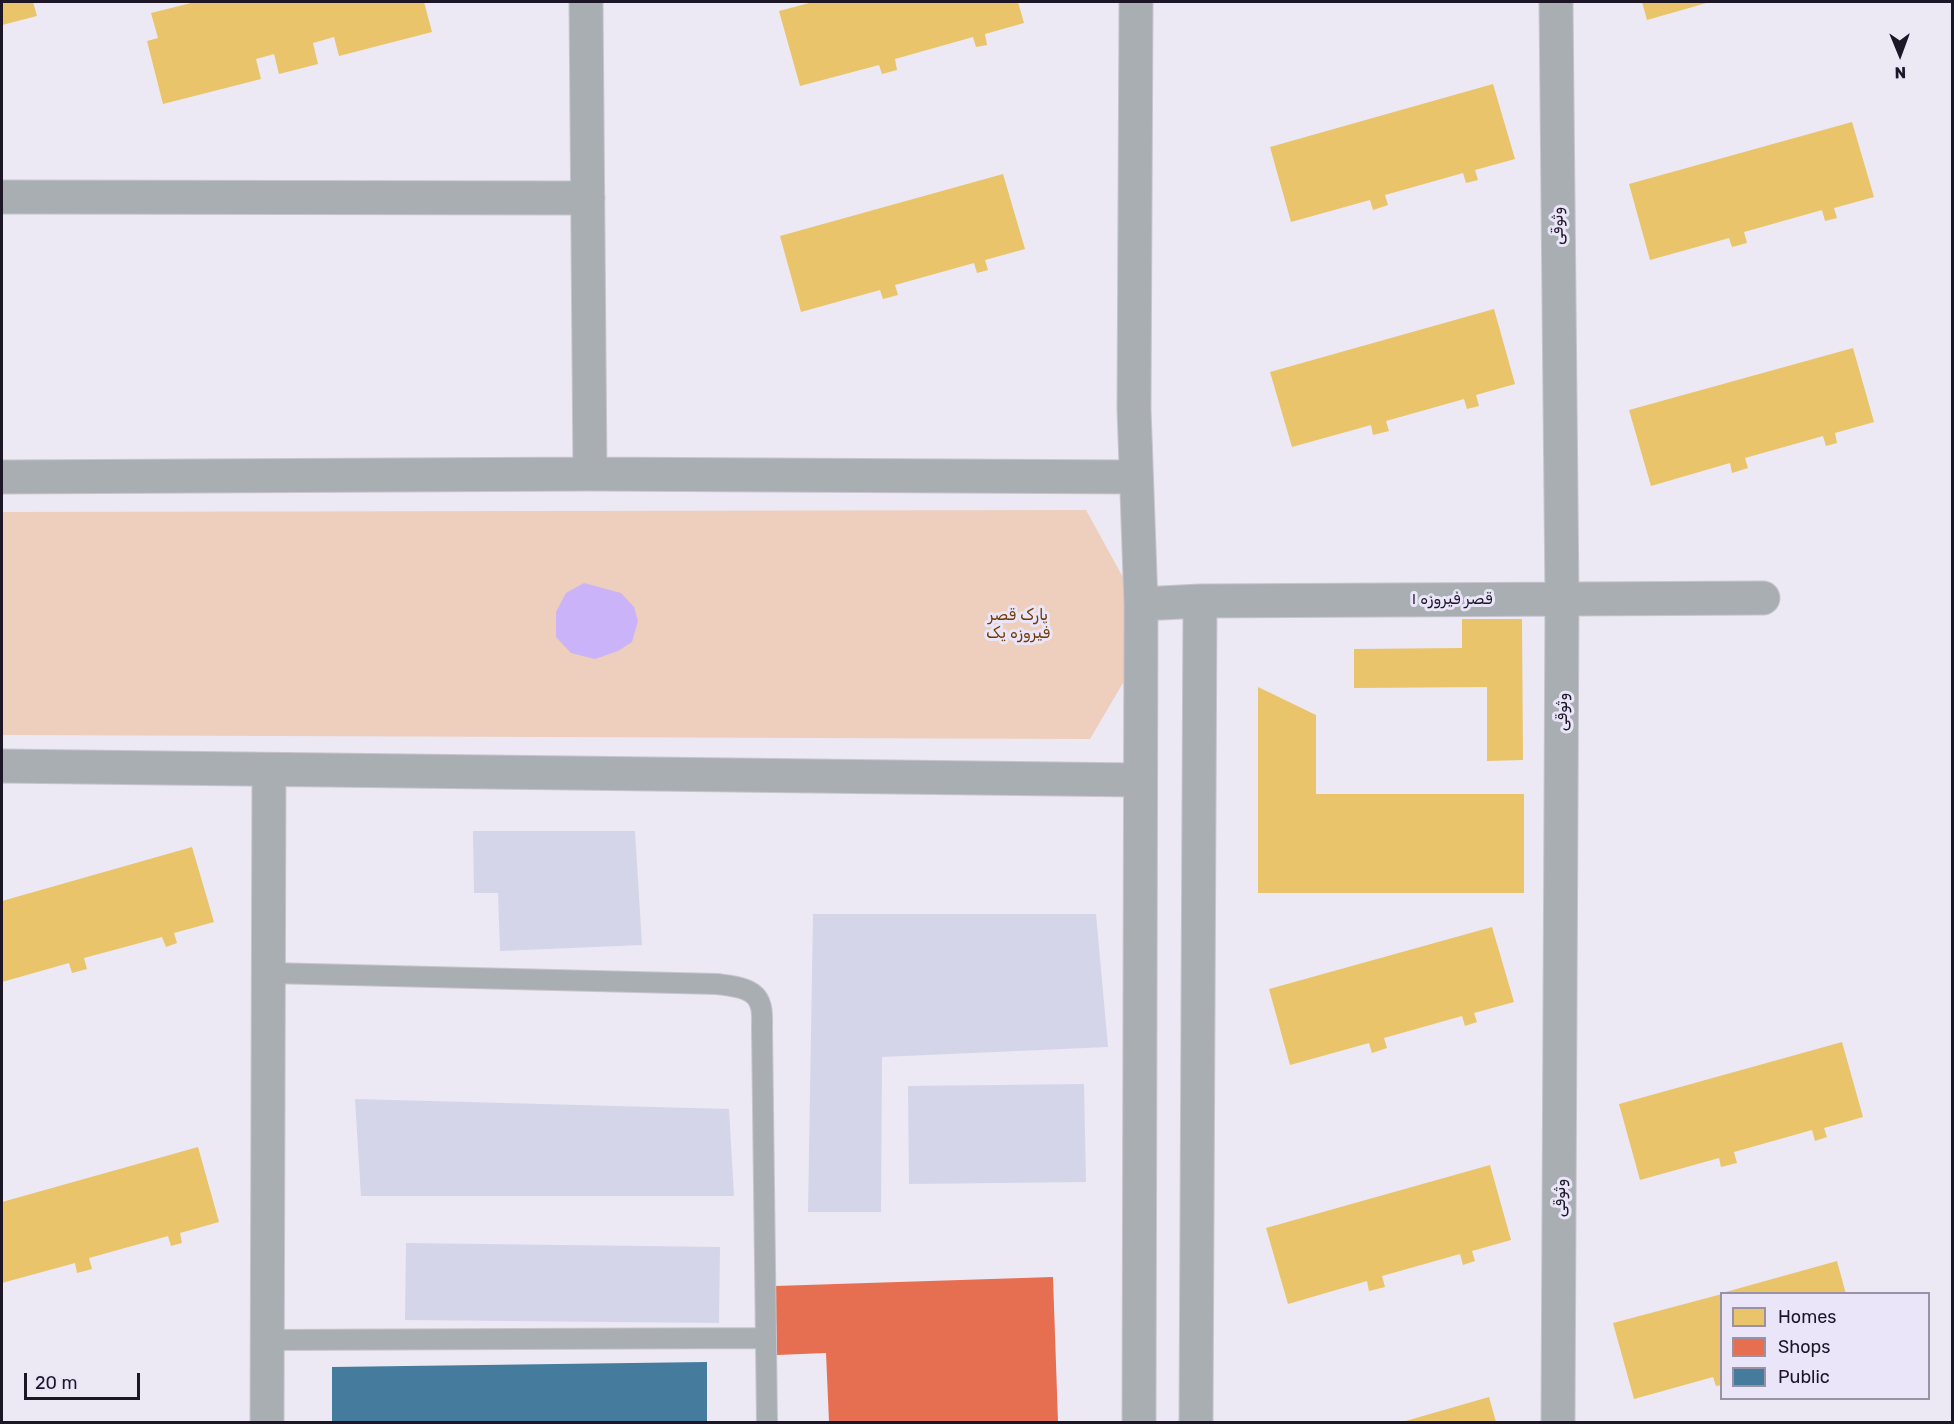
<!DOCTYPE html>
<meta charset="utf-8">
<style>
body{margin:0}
#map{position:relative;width:1954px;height:1424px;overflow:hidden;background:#ece9f4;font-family:Rubik,sans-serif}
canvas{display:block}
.frame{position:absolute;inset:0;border:3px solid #1c1627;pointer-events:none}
.legend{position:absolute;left:1720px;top:1292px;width:210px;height:108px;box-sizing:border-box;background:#eae5f8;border:2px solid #9892a4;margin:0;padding:8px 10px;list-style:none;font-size:18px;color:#1c1627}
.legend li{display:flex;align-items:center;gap:12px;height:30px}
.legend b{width:30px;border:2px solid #9892a4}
.north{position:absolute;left:1870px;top:24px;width:60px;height:60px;-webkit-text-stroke:4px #eae5f8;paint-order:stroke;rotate:179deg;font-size:16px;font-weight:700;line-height:24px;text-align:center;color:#1c1627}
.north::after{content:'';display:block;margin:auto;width:21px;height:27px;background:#1c1627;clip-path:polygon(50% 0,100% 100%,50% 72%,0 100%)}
.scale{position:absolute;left:24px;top:1373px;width:116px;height:27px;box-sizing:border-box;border:3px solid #1c1627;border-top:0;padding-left:8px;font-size:18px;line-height:21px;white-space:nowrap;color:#1c1627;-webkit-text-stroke:4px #eae5f8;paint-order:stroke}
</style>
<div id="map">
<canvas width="1954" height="1424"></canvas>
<div class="frame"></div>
<ul class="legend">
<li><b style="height:16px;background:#e9c46a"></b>Homes</li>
<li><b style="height:16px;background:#e76f51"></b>Shops</li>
<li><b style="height:16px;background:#457b9d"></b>Public</li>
</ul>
<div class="north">N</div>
<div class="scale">20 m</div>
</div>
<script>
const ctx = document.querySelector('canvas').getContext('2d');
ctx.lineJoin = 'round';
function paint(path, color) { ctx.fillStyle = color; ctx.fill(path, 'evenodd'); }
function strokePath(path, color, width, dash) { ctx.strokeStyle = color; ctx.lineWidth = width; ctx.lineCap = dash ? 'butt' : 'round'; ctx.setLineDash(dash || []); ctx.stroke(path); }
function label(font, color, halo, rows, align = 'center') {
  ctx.font = font + ' Rubik,Vazirmatn,sans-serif'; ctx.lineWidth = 6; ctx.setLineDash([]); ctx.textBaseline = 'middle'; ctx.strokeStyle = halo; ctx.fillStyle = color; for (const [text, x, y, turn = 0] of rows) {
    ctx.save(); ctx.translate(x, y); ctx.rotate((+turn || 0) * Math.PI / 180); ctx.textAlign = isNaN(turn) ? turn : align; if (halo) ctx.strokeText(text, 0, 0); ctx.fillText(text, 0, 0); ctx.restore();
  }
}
const green = new Path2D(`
 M1086 510 1153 632 1090 739 2 735V512Z`);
const water = new Path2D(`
 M584 583 621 593 634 607 638 621 632 642 618 651 595 659 571 653 556 637V612L566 593Z`);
const homes = new Path2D(`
 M2 2H33L37 16 2 25Z
 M195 2H424L432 32 339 56 334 37 313 43 318 64 279 74 274 54 256 59 261 79 163 104 147 41 158 38 151 13Z
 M813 2H1018L1024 23 985 34 987 45 976 47 973 37 895 59 897 70 882 74 879 65 800 86 779 11Z
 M1642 2H1710L1647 20Z
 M1493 84 1515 159 1475 170 1478 180 1466 183 1463 173 1385 195 1388 205 1373 210 1370 200 1291 222 1270 147Z
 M1852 122 1874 197 1834 208 1837 218 1825 221 1822 210 1744 232 1747 243 1732 247 1729 238 1650 260 1629 184Z
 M1003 174 1025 249 985 260 988 270 977 273 974 263 895 285 898 295 883 299 880 290 801 312 780 236Z
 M1494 309 1515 384 1476 395 1479 406 1467 409 1464 399 1386 421 1389 431 1373 435 1371 425 1292 447 1270 372Z
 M1853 348 1874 422 1835 433 1837 443 1826 446 1823 436 1745 458 1748 468 1732 473 1730 463 1651 486 1629 410Z
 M1462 619H1522L1523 760 1487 761V687L1354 688V649L1462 648Z
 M1258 687 1316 715V794H1524V893H1258Z
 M192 847 214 922 174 933 177 943 166 947 162 937 84 958 87 969 72 973 69 963 2 982V901Z
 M1492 927 1514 1002 1474 1013 1477 1022 1465 1026 1462 1016 1384 1038 1387 1048 1372 1053 1369 1043 1290 1065 1269 989Z
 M1842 1042 1863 1117 1824 1128 1827 1137 1815 1141 1812 1130 1734 1152 1737 1163 1721 1167 1719 1158 1640 1180 1619 1104Z
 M198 1147 219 1222 180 1233 182 1243 171 1246 168 1236 89 1258 92 1269 77 1273 75 1263 2 1283V1202Z
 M1490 1165 1511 1240 1472 1251 1475 1261 1463 1265 1460 1254 1382 1276 1385 1287 1369 1291 1367 1281 1288 1304 1266 1228Z
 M1837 1261 1846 1294H1722V1293Z
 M1722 1294V1385L1716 1386 1713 1377 1634 1399 1613 1323Z
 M1489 1397 1496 1422H1402Z`);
const shops = new Path2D(`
 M1053 1277 1058 1422H829L826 1353 777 1355 775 1286Z`);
const public = new Path2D(`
 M707 1362V1422H332V1367Z`);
const building = new Path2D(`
 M473 831H635L642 945 500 951 498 893H474Z
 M813 914H1096L1108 1047 882 1057 881 1212H808Z
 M1084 1084 1086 1182 909 1184 908 1086Z
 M355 1099 729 1109 734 1196H361Z
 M406 1243 720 1247 719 1323 405 1320Z`);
const lane = new Path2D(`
 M269 973 717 984C731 986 755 987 760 1004 763 1011 762 1021 762 1029L767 1422
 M267 1340 766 1338`);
const street = new Path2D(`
 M586 2 590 474
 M1136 2 1134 409 1141 604 1139 1422
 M1556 2 1562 598 1558 1422
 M2 197 588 198
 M2 477 590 474 1136 477
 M1141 604 1200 601 1763 598
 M2 766 1139 780
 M267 1422 269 770
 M1196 1422 1200 601`);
const streetNames = [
 ["وثوقی",1558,226,-91],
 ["قصر فیروزه ۱",1452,599],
 ["وثوقی",1562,712,-90],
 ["وثوقی",1560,1198,-90]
];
const parkNames = [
 ["پارک قصر",1018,615],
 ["فیروزه یک",1018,633]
];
paint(green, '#eecebc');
paint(water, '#cab3f8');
paint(homes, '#e9c46a');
paint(shops, '#e76f51');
paint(public, '#457b9d');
paint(building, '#d4d5e8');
strokePath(lane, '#c7c4ce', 22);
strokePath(street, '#c7c4ce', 35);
strokePath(lane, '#a9aeb3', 20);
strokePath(street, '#a9aeb3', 33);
label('16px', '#1c1627', '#eae5f8', streetNames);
label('16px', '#713a00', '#eae5f8', parkNames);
</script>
